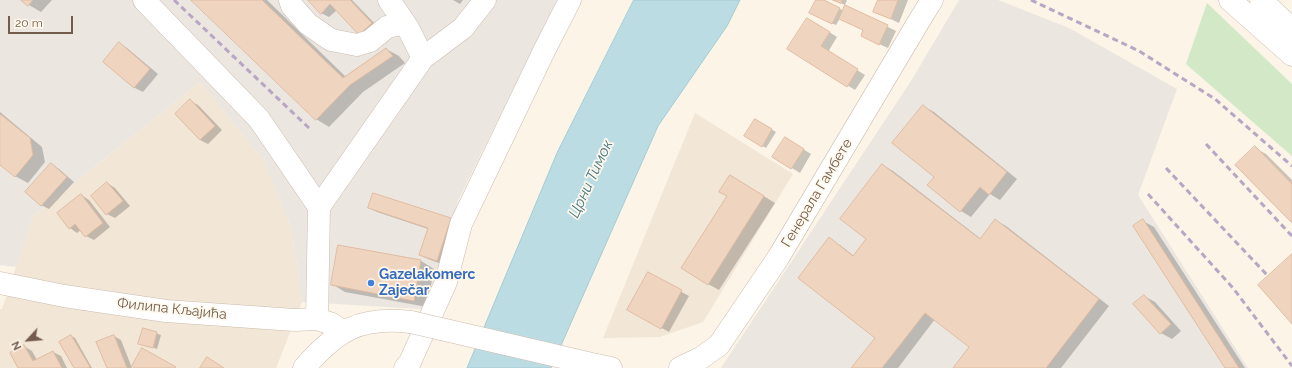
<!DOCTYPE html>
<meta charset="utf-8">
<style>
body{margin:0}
#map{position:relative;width:1292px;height:368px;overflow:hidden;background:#fbf4e7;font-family:Raleway,sans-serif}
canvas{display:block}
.north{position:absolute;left:8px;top:320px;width:40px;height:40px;-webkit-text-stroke:3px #fef8ed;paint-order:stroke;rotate:244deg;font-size:11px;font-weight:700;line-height:16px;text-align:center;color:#735c4d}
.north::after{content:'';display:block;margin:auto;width:14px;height:18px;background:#735c4d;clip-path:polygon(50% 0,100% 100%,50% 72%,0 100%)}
.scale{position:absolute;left:8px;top:16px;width:65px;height:18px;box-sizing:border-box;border:2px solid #735c4d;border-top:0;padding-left:5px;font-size:12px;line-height:14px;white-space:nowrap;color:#735c4d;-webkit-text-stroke:3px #fef8ed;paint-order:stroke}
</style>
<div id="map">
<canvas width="1292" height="368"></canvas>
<div class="north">N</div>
<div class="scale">20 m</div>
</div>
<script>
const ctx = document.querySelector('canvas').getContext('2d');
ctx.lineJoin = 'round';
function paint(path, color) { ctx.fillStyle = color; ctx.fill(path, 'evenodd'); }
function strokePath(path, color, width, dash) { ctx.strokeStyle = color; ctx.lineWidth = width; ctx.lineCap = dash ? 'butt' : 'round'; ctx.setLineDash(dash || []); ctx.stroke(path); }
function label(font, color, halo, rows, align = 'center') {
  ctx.font = font + ' Raleway,sans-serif'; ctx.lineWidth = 3.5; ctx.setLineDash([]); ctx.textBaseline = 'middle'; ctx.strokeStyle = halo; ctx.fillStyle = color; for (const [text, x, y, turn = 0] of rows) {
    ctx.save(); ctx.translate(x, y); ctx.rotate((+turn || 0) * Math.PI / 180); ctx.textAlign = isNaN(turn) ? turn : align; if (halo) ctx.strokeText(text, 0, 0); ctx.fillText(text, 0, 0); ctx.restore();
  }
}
const residential = new Path2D(`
 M200 82 264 161 292 230 302 302 276 368H0V309H2L33 216Z
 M695 113 793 174 703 322 660 337 603 338Z`);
const industrial = new Path2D(`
 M0 0H557L458 201 437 276 422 309 302 302 292 230 264 161 200 82 33 216 16 267 0 265Z
 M959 0H998L1069 28 1177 89 1138 195 1248 368H721L911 81Z`);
const green = new Path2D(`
 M1207 3 1292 84V156L1186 64Z`);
const water = new Path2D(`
 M634 0H740L727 26 658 126 551 368H467L557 153Z`);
const shadow = new Path2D(`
 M23 0H52L41 12 29 5Z
 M193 0H267L346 77 386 49 399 56 405 63 363 92 329 127 316 119Z
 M309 0H352L379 28 368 38 337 10 329 17 321 13Z
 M453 0H463L460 4Z
 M817 0H822L844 11 846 6 896 31 888 48 870 40 864 30 840 18 836 25 814 15Z
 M833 0H847L845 5Z
 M879 0H908L899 23 874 11Z
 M815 23 837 37 828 52 865 75 855 90 789 49Z
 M120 44 127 48 158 74 143 92 135 88 104 62Z
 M190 101 198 105 222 130 208 144 200 140Z
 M923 106 934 112 1017 179 1000 200 990 194 971 217 961 211 936 177Z
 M0 112 42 147 45 162 28 183 15 176 0 164Z
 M755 120 776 132 766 148 746 136Z
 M785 138 811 154 800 173 774 157Z
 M1255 148 1266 154 1292 180V222Z
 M51 164 59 169 74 182 49 209 41 205Z
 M883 165 893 171 981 239 995 220 1006 226 1109 306 1061 368H954L970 347 935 319 898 368H853L876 338 829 239 840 245 854 256 868 239Z
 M741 182 775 203 719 290 708 284Z
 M107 183 115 188 130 206 115 218 107 214Z
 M81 195 89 200 110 227 94 240 86 236 81 230 77 233 70 228Z
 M369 208 450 219 458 224 444 265 428 259 420 255 428 229 377 212Z
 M1143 221 1154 227 1245 368H1227Z
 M421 261 434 269 427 307 345 292 332 284Z
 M648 274 689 296 669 332 629 310Z
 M1144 296 1155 302 1181 331 1172 339 1161 333Z
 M144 329 161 335 157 349 140 343Z
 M71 336 75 338 92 368H75Z
 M114 336 121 340 132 368H108Z
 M24 346 32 351 37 360 53 352 61 356 67 368H19Z`);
const building = new Path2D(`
 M21 0H33L28 6Z
 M191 0H262L343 78 386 48 393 56 350 85 316 120Z
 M308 0H350L372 23 359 35 330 4 321 14Z
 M816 0H824L840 8 832 24 809 13Z
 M833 0H842L841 3Z
 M878 0H898L891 19 873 12Z
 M845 5 888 25 879 45 861 36 863 30 839 19Z
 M807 18 830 32 821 46 858 69 847 87 787 49Z
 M119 42 150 69 134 88 103 62Z
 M190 99 215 126 200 140 175 114Z
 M923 105 1007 172 989 195 980 187 960 212 927 185 934 177 892 143Z
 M0 114 30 138 33 155 15 177 0 165Z
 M755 119 772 129 762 147 744 136Z
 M785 137 804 149 791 169 772 157Z
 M1255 146 1292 184V223L1235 165Z
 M51 163 67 177 41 206 25 192Z
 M882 164 980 239 995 219 1099 299 1046 368H953L969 347 925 313 882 368H851L875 338 798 278 829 237 853 256 866 239 840 219Z
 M730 175 764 196 708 285 681 268 727 196 719 192Z
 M107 182 123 201 106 215 91 196Z
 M373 193 451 218 437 261 419 255 428 228 368 208Z
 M81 194 103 223 85 237 75 224 69 229 57 213Z
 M1143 219 1239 368H1225L1133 226Z
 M338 245 421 260 414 301 331 285Z
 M1292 254V324L1258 285Z
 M648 272 682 290 661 329 627 310Z
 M1144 295 1171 324 1160 334 1133 304Z
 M143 328 157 332 153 348 138 344Z
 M71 335 90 367 88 368H74L59 342Z
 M114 335 127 368H107L96 342Z
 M24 345 33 361 53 351 62 368H18L10 353Z
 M142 348 176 367 175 368H135L132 366Z
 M207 357 224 368H200Z`);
const minor = new Path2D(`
 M144 0 259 119 319 207
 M290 0 292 6 308 24 331 40 357 45 370 41 387 27 400 24 408 28
 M389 0 408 28 423 58
 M1230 0 1292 55
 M1261 0 1292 29
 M0 283 64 296 166 311 294 320 317 319 332 324 343 332
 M317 319 319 207 423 58 463 28 485 0
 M596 365 611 368
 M304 368C337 330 360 316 411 322
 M405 368 410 362 446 282 461 224 545 49 570 0
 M680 368 701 358 719 345 778 258 919 21 932 0`);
const rail = new Path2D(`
 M174 0 309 128
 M1031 0 1139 51 1215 99 1292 166
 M1206 144 1292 236
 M1166 168 1268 276
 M1148 194 1233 288 1292 366`);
const minorBridge = new Path2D(`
 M411 322 596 365`);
const markers = [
 [371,283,4,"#3f7fe0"]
];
const streetNames = [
 ["Генерала Гамбете",817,193,-59],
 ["Филипа Кљајића",172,309,6]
];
const shopNames = [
 ["Gazelakomerc",379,275],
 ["Zaječar",379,291]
];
const waterNames = [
 ["Црни Тимок",591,179,-65]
];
paint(residential, '#f2e6d6');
paint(industrial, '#ece6e0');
paint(green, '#d2e8c6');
paint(water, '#bcdce4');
strokePath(water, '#a3cbd5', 1);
paint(shadow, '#0003');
paint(building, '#efd5c0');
strokePath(building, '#e1bca1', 1);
strokePath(minor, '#ccbcae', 23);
strokePath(minor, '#fff', 22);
strokePath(rail, '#b7a6c4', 3, [6, 4]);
strokePath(minorBridge, '#ccbcae', 23, []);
strokePath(minorBridge, '#fff', 22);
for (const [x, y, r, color] of markers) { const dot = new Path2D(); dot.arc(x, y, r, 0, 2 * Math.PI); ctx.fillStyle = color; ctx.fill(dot); strokePath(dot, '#fef8ed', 1.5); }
label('14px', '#735c4d', '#fef8ed', streetNames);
label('bold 14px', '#366cbe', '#fef8ed', shopNames, 'left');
label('italic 15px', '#477985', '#fef8ed', waterNames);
</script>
